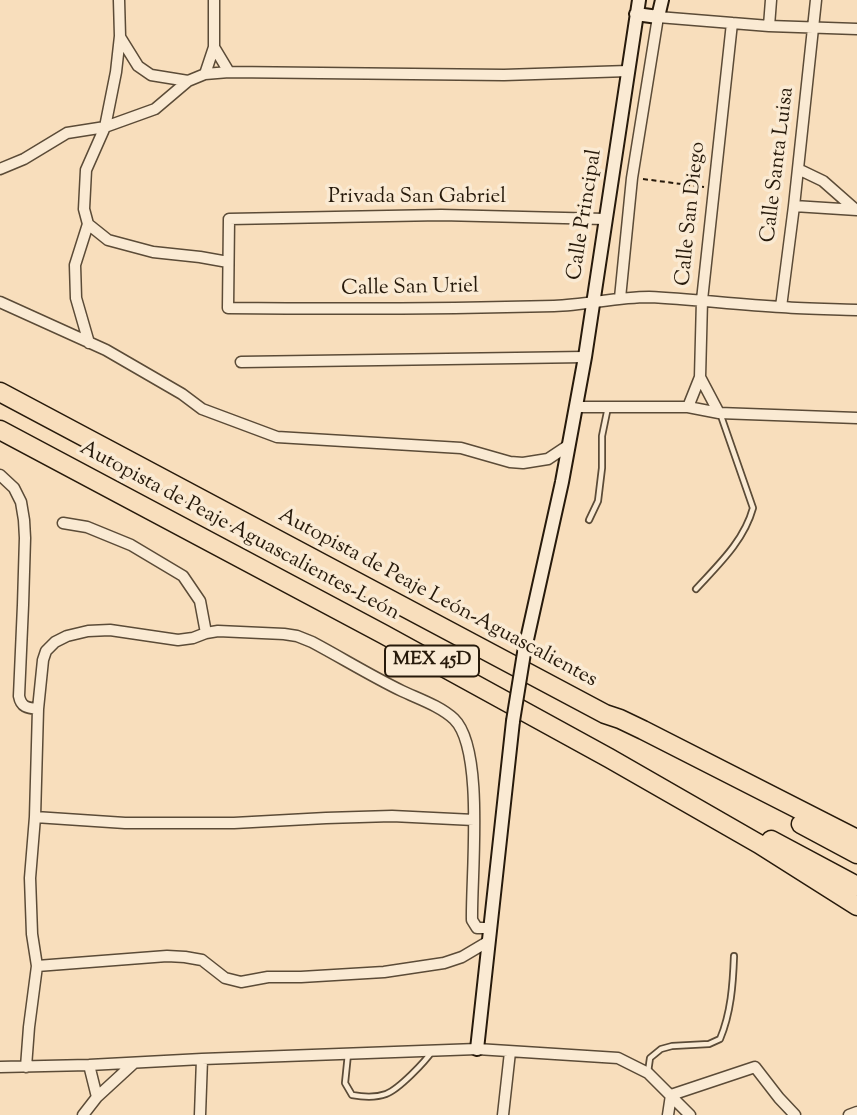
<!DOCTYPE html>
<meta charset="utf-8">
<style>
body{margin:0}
canvas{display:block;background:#f8debc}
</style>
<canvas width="857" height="1115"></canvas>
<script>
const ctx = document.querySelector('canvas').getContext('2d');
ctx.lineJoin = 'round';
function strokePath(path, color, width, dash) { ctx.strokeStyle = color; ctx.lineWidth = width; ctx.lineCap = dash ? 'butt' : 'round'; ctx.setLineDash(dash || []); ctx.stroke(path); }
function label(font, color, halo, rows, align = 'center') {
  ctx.font = font + ' "Sorts Mill Goudy",serif'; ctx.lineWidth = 7; ctx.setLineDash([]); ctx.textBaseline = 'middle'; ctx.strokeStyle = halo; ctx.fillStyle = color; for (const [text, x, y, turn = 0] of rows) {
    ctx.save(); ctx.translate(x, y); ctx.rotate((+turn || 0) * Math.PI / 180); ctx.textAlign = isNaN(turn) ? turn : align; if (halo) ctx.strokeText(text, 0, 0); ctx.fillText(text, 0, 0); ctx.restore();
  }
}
const path = new Path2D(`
 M643 179 704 187`);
const lane = new Path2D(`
 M589 520 598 501 602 468V436L608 407
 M696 589C718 565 744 541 753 508L720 413
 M348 1054 345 1083 352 1095C363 1097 375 1098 386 1094 399 1089 425 1062 433 1050
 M648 1072 650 1058 661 1049 672 1046 709 1044 720 1039C731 1013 733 984 734 956`);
const street = new Path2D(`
 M769 26 771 0
 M120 37 138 66 151 75 188 81
 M214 47 229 72
 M205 74 214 47V0
 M0 169 24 159 67 133 105 127 155 109 188 81 205 74 229 72 504 75 628 71
 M798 169 823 181 856 210
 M794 206 857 210
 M605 219 441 215 229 219 228 308C337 309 445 309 554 306 586 305 617 297 649 297 694 299 738 305 782 307 807 309 832 309 857 310
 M88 224 108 240 153 252 200 257 228 262
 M620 298 632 178 658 17 769 26 857 29
 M0 302 106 350 182 394 202 409 277 437 461 448 510 462 523 463 548 459 569 445
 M781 307 794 206 816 0
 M89 343 76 298 75 265 88 224 84 209 86 170 105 127 116 72 120 36 119 0
 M241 362 585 357
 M700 377 719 413
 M576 407H688L719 413 857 418
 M688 407 700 377 702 300 732 23
 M0 475 14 488 21 502 24 520 25 538 23 605 19 696C21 707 27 708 38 709
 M63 523 87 527 131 545 183 576 200 601 206 633
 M35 817 125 823H234L326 818 392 816 474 820
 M37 966 167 956 185 957 202 960 225 978 241 982 268 977H301L384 972 444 963 462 957 489 941
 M89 1065 97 1097
 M0 1067 89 1065 202 1059 477 1049 618 1058 648 1073 690 1115
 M26 1067 29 1027 37 966 32 934 30 878 35 817 38 709 43 660 46 651 55 642 67 636 88 631 110 630 178 640 193 638 206 633 218 631 284 634 297 636 312 642C342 658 371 676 402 691 419 699 440 706 454 719 485 749 471 876 472 920L477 928H490
 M83 1115 97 1097 134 1063
 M200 1115 202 1059
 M503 1115 510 1052
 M668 1115 671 1095 755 1067 779 1098 795 1115
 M849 1115 857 1112`);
const secondary = new Path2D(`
 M636 14 658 17 662 0
 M524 653 562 482 585 357 639 0
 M477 1049 513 721`);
const highway = new Path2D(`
 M0 392 605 714 620 719 643 730 857 839
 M0 430 383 634 609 758 759 844 857 906
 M801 824 857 854
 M771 840 857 886`);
const secondaryBridge = new Path2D(`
 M513 721 524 653`);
const shields = [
 [432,661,94]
];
const shieldNames = [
 ["MEX 45D",432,661]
];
const streetNames = [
 ["Calle Santa Luisa",779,165,-83],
 ["Privada San Gabriel",417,198],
 ["Calle San Diego",692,214,-84],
 ["Calle Principal",586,215,-81],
 ["Calle San Uriel",410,289,-1],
 ["Autopista de Peaje Aguascalientes-León",239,532,28],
 ["Autopista de Peaje León-Aguascalientes",437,599,28]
];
strokePath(lane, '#5b4b37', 8);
strokePath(street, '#5b4b37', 13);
strokePath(secondary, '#271a0b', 16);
strokePath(highway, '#271a0b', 21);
strokePath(path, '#271a0b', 2, [5, 3.5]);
strokePath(lane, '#faead3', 4.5);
strokePath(street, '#faead3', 10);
strokePath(secondary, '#faead3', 12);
strokePath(highway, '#f8debc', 18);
strokePath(secondaryBridge, '#271a0b', 16, []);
strokePath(secondaryBridge, '#faead3', 12);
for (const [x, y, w] of shields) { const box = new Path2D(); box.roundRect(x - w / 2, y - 15.5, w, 31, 5); ctx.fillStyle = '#faead3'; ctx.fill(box); strokePath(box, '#271a0b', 2); }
label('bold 19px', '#271a0b', null, shieldNames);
label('21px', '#271a0b', '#faead3', streetNames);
</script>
